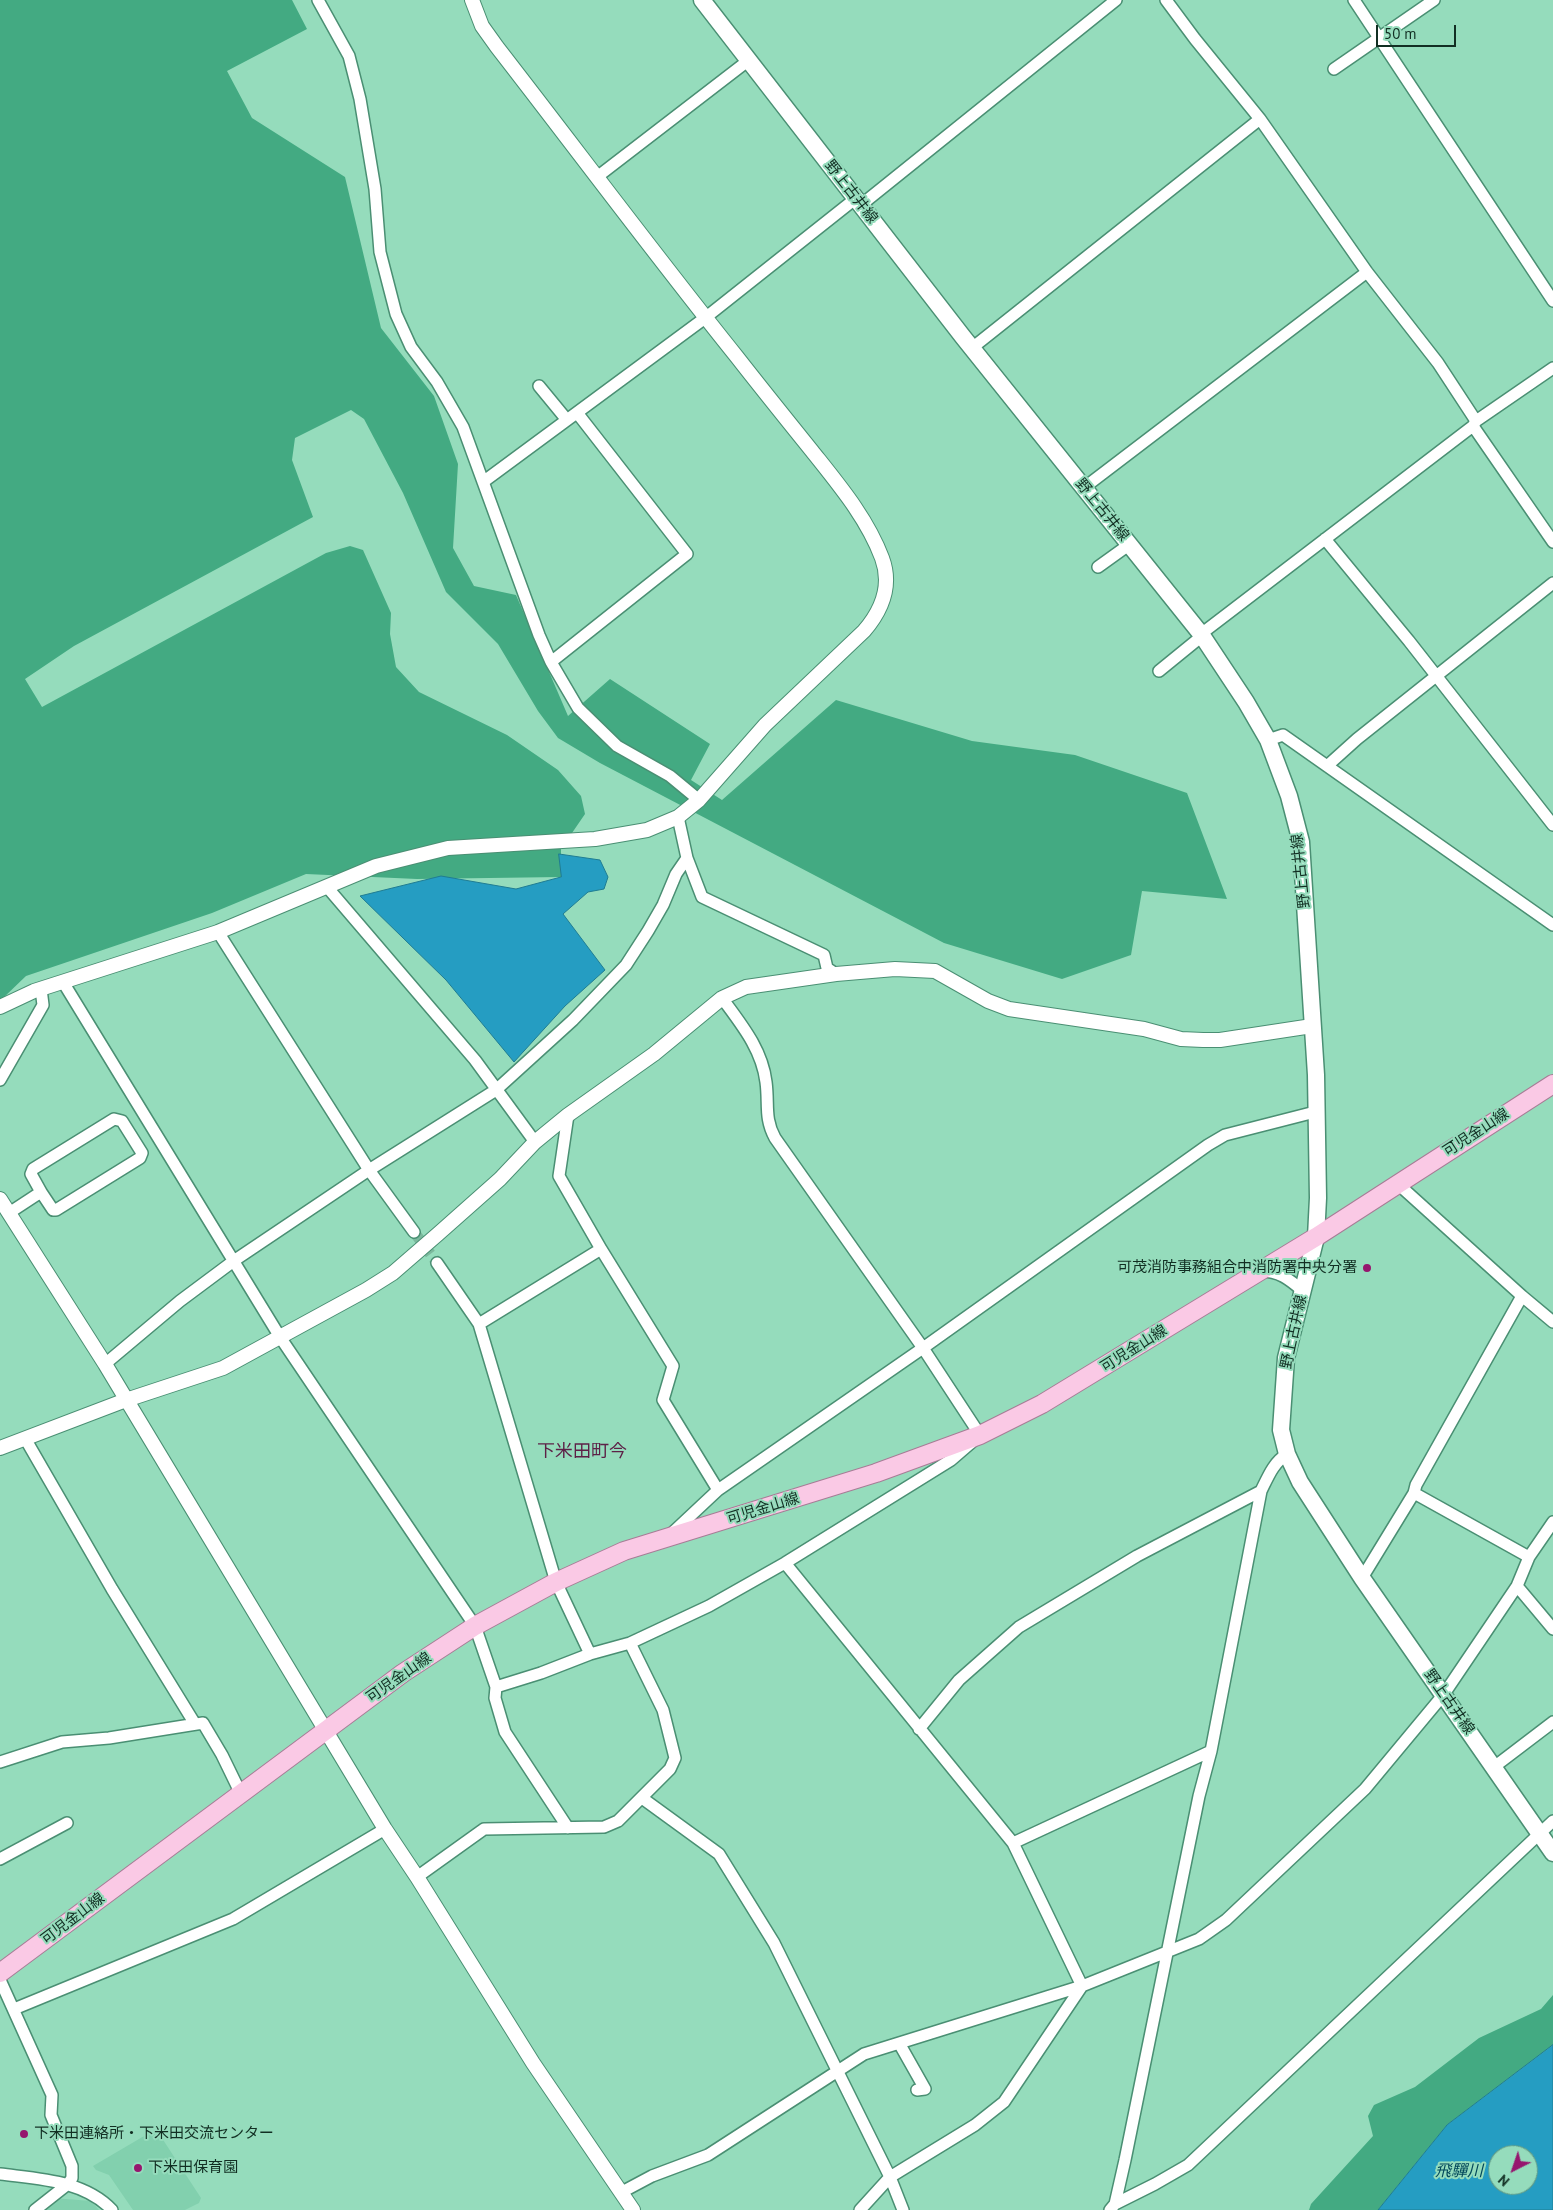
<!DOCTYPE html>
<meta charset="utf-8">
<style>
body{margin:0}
#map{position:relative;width:1553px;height:2210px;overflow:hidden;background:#95dcbc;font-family:"PT Sans",sans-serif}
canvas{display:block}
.north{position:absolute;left:1488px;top:2145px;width:50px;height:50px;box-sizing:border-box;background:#95dcbc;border:1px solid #61977f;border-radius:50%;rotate:221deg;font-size:14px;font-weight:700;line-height:20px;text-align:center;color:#122f23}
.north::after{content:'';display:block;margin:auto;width:18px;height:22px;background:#96166e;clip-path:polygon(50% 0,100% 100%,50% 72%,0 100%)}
.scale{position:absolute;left:1376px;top:25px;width:80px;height:22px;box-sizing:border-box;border:2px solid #122f23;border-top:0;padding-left:6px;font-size:15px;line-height:18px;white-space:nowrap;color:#122f23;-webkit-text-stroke:4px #95dcbc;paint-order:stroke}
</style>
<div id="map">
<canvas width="1553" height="2210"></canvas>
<div class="north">N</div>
<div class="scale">50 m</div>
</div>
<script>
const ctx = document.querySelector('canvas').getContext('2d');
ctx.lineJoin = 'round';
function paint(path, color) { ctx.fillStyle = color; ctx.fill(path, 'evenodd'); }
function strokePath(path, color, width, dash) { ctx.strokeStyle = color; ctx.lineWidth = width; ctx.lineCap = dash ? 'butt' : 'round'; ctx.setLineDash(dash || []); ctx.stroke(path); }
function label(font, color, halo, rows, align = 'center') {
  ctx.font = font + ' "PT Sans","Noto Sans JP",sans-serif'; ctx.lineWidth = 4; ctx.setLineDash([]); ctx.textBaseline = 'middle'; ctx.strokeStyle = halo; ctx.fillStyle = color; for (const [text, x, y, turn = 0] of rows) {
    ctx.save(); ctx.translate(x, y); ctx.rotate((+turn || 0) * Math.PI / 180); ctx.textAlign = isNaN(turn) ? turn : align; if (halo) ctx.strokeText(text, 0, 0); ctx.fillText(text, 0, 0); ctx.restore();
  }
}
const built = new Path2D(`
 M156 2129 201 2198 199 2203 185 2210H133L109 2175 96 2170 93 2166Z
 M53 2198 91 2201 99 2210H39Z`);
const forest = new Path2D(`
 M0 0H292L307 29 227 71 252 118 345 177 381 328 434 396 458 464 453 548 474 586 516 595 568 716 610 679 710 744 691 780 722 800 836 700 972 741 1075 755 1187 793 1227 899 1142 891 1131 955 1062 979 944 943 600 763 558 738 538 711 498 644 446 592 403 493 364 419 351 410 295 438 292 460 313 517 74 646 25 679 42 707 326 553 350 546 363 550 391 613 390 634 396 667 419 692 507 735 558 770 581 796 585 814 561 849V877L417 879 306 874 212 913 26 976 0 1001Z
 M1553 1995V2045L1447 2125 1378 2210H1309L1311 2204 1373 2136 1368 2116 1374 2105 1415 2087 1479 2038 1541 2009Z`);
const water = new Path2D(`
 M559 854 600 860 608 877 604 889 588 892 563 914 605 970 565 1006 514 1062 446 980 360 896 441 876 516 889 561 877Z
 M1553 2045V2210H1378L1447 2125ZM1498 2155H1528V2185H1498Z`);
const minorTunnel = new Path2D(`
 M414 1232 437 1263`);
const minor = new Path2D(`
 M318 0 349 56 360 99 375 189 380 252 396 314 411 347 437 382 463 427 539 635 551 662 578 708 617 746 670 776 699 800
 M1166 0 1195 39 1260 119 1367 272 1438 363 1476 421
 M1354 0 1553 301
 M1334 69 1434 0
 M597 177 749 60
 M861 205 1116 0
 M972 348 1260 119
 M539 386 567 420
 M1473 426 1553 542
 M483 482 705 318 855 199
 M1085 487 1367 272
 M1325 539 1409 641 1553 825
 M1098 567 1130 544
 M1201 634 1473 426 1476 421 1553 368
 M551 662 687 554 578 414
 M1159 671 1202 636
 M1268 740 1283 735 1553 925
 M1327 766 1357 739 1553 583
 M678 817 687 858 702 897 824 955 827 968 836 974
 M327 887 475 1060 535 1142
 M218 932 369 1170 414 1232
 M63 982 280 1337 475 1626 496 1687 495 1698 505 1732 568 1828
 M0 1080 43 1005 41 989
 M568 1115 559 1176 601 1249 673 1366 663 1400 718 1490
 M1398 1184 1522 1296 1553 1322
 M9 1213 41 1192 53 1210H56L140 1158 142 1153 122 1121 114 1119 33 1169 31 1174 41 1192
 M437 1263 479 1324 556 1582 590 1654
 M1261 1271C1279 1271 1289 1279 1303 1291
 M479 1324 601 1249
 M105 1364 180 1301 235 1260 369 1170 496 1090 573 1020 626 965 648 931 663 905 676 874 687 858
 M26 1440 112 1589 195 1724
 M1414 1493 1529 1557
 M670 1535 718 1490 923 1348 1208 1145 1225 1135 1315 1112
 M785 1563 1013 1843 1082 1986
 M1362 1578 1414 1493 1416 1485 1522 1296
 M1517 1586 1553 1629
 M496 1687 541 1673 590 1654 630 1643 709 1606 785 1563 951 1460 980 1435 923 1348 775 1138C764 1118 769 1104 766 1082 762 1049 741 1024 722 998
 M919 1729 959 1680 1019 1627 1137 1556 1261 1491
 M0 1762 62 1742 109 1738 203 1723 222 1755 241 1794
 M1494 1767 1553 1722
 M642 1798 719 1854 774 1943 890 2177 903 2210
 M1013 1843 1211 1751
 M0 1859 67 1823
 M417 1877 484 1829 604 1827 618 1821 670 1769 675 1758 663 1710 630 1643
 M0 1980 52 2095 51 2115 72 2166V2178L68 2184 35 2210
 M14 2009 233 1919 385 1829
 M899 2043 925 2089 917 2090
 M0 2174C38 2179 84 2180 112 2210
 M622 2192 652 2176 708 2155 864 2054 1082 1986 1199 1939 1226 1920 1365 1789 1444 1694 1517 1586 1529 1557 1553 1522
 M1115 2204 1155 2184 1188 2165 1553 1821
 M860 2210 890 2177 975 2125 1004 2102 1082 1986
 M1110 2210 1115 2204 1125 2160 1199 1796 1211 1751 1261 1491C1268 1477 1273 1463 1287 1454`);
const tertiary = new Path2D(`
 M0 1007 34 991 218 932 376 866 448 848 595 839 647 830 678 817 699 800 765 725 864 631C882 610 892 585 882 558 867 518 839 485 812 451 787 420 762 389 737 357 655 255 577 150 497 47L482 26 472 0
 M0 1199 105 1364 385 1829 417 1877 533 2063 633 2210
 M0 1448 126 1400 223 1368 366 1290 393 1273 438 1234 500 1179 535 1142 568 1115 654 1054 722 998 746 987 836 974 895 969 935 971 988 1001 1009 1009 1144 1029 1181 1039 1203 1040H1220L1312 1026`);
const secondary = new Path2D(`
 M702 0 963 337 1201 634 1246 702 1268 740 1289 796 1301 842 1316 1075 1318 1198 1316 1237 1286 1358 1281 1430 1287 1454 1300 1482 1362 1578 1553 1853`);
const primary = new Path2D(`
 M0 1973 403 1673 475 1626 556 1582 624 1551 876 1473 980 1435 1042 1404 1316 1237 1553 1084`);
const markers = [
 [1367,1268,5,"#96166e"],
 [24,2134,5,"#96166e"],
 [138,2168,5,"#96166e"]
];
const streetNames = [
 ["野上古井線",851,192,52],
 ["野上古井線",1102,510,51],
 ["野上古井線",1301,871,-96],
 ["可児金山線",1476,1133,-33],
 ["野上古井線",1294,1332,-78],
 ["可児金山線",1134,1349,-32],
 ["可児金山線",763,1509,-17],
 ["可児金山線",399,1678,-35],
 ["野上古井線",1449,1702,55],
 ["可児金山線",73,1919,-37]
];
const poiNames = [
 ["可茂消防事務組合中消防署中央分署",1357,1268,"right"],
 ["下米田連絡所・下米田交流センター",34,2134],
 ["下米田保育園",148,2168]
];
const waterNames = [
 ["飛驒川",1459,2171]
];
const quarterNames = [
 ["下米田町今",582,1452]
];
paint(built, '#82d0ae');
paint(forest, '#43aa82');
paint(water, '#259dc2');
strokePath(water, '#1f7c92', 1);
strokePath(minorTunnel, '#7bb99d', 11, [11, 5.5]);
strokePath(minor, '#4a8f73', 14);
strokePath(tertiary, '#4a8f73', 16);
strokePath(secondary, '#4a8f73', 19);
strokePath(primary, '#a77c96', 20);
strokePath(minor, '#fff', 11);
strokePath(tertiary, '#fff', 14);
strokePath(secondary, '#fff', 16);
strokePath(primary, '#fac9e5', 18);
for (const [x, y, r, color] of markers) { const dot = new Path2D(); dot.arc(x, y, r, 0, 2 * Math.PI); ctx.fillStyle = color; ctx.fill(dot); strokePath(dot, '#95dcbc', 2); }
label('15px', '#122f23', '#95dcbc', streetNames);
label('15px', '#122f23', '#95dcbc', poiNames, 'left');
label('italic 16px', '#01465a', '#95dcbc', waterNames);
label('18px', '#5d2147', '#95dcbc', quarterNames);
</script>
